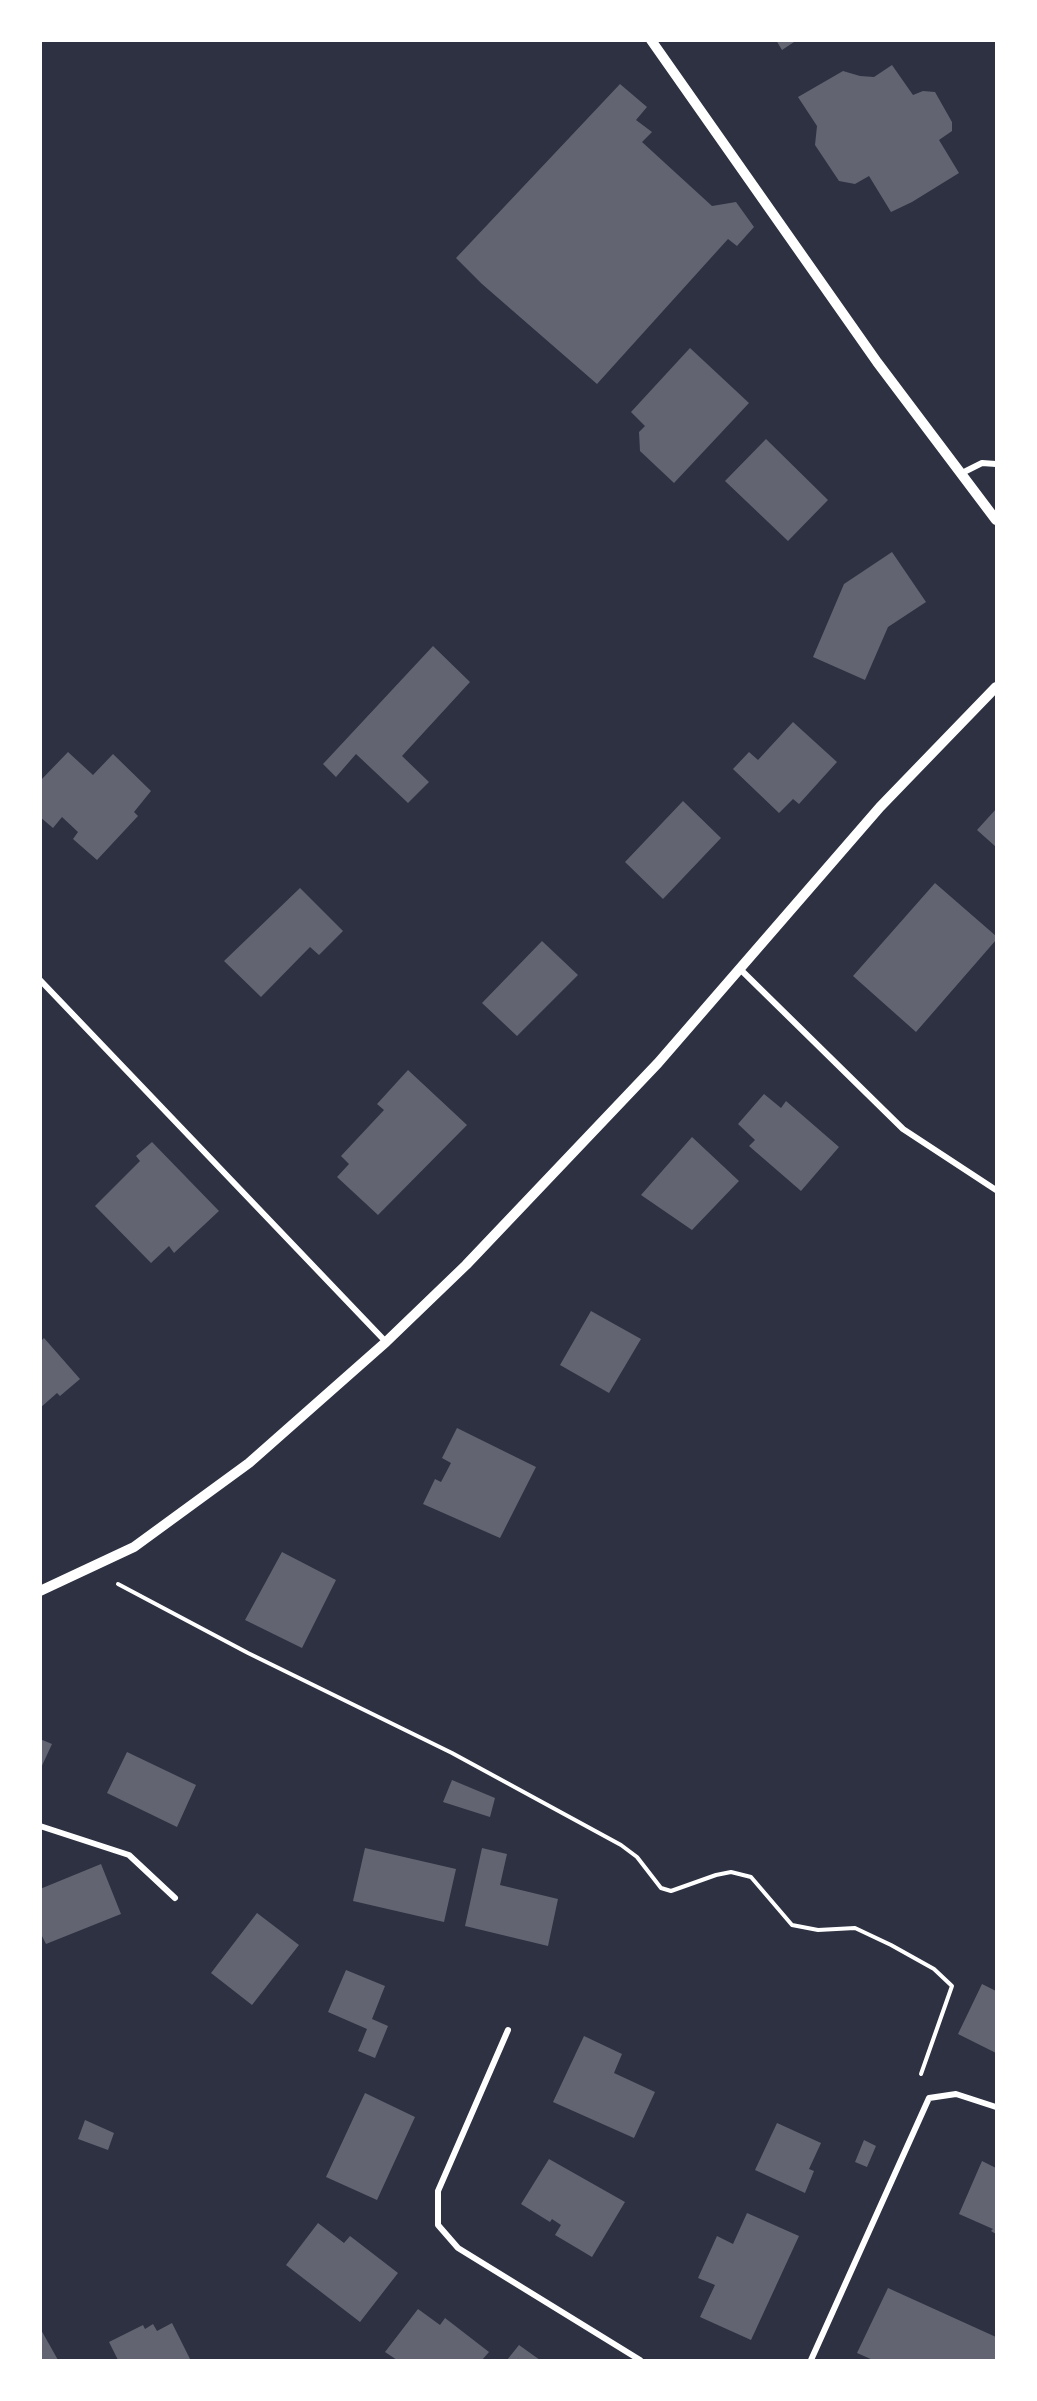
<!DOCTYPE html>
<style>
body{margin:0}
#map{position:relative;width:1037px;height:2401px;overflow:hidden;background:#2d3142;font-family:"Archivo Narrow",sans-serif}
canvas{display:block}
.frame{position:absolute;inset:0;border:42px solid #fff;pointer-events:none}
</style>
<div id="map">
<canvas width="1037" height="2401"></canvas>
<div class="frame"></div>
</div>
<script>
const ctx = document.querySelector('canvas').getContext('2d');
ctx.lineJoin = 'round';
function paint(path, color) { ctx.fillStyle = color; ctx.fill(path, 'evenodd'); }
function strokePath(path, color, width, dash) { ctx.strokeStyle = color; ctx.lineWidth = width; ctx.lineCap = dash ? 'butt' : 'round'; ctx.setLineDash(dash || []); ctx.stroke(path); }
const building = new Path2D(`
 M776 40H797L782 50Z
 M892 65 913 95 923 91 935 92 952 122V131L939 140 959 173 912 202 891 212 869 176 855 184 839 181 815 145 817 126 798 97 843 71 860 76 874 77Z
 M620 84 647 107 636 120 652 132 642 142 712 206 736 202 754 227 737 246 728 239 597 384 482 284 456 258Z
 M690 348 749 403 674 483 640 451 639 432 645 426 631 412Z
 M766 439 828 500 788 541 725 481Z
 M892 552 926 602 888 627 865 680 813 657 844 584Z
 M433 646 470 682 402 756 429 782 408 803 356 754 336 777 323 764Z
 M793 722 837 762 799 804 793 799 779 813 733 769 749 752 758 760Z
 M68 752 93 775 113 754 151 791 134 812 138 816 97 860 73 839 78 832 62 817 53 828 40 817V781Z
 M683 801 721 838 663 899 625 862Z
 M996 809V847L977 830Z
 M935 883 996 936V940L916 1032 853 976Z
 M300 888 343 931 319 955 310 947 261 997 224 961Z
 M542 941 578 975 517 1036 482 1003Z
 M408 1070 467 1125 378 1215 337 1177 349 1164 341 1156 384 1110 377 1104Z
 M764 1094 781 1108 786 1101 839 1147 801 1191 749 1146 755 1140 738 1124Z
 M692 1137 739 1181 692 1230 641 1195Z
 M152 1142 219 1211 174 1253 169 1246 151 1263 95 1206 140 1161 136 1156Z
 M591 1311 641 1339 609 1393 560 1365Z
 M44 1338 80 1379 60 1396 57 1393 40 1408V1342Z
 M457 1428 536 1467 500 1538 423 1504 435 1479 441 1482 451 1463 442 1458Z
 M282 1552 336 1580 302 1648 245 1620Z
 M40 1739 52 1744 40 1770Z
 M127 1752 196 1785 177 1827 107 1793Z
 M452 1780 495 1798 490 1817 443 1802Z
 M365 1848 456 1869 444 1922 353 1901Z
 M482 1848 507 1854 500 1885 558 1899 548 1946 465 1926Z
 M101 1864 121 1914 46 1944 40 1932V1889Z
 M257 1913 299 1945 252 2005 211 1973Z
 M346 1970 385 1986 372 2019 388 2026 375 2058 358 2051 367 2029 328 2012Z
 M982 1984 996 1991V2053L958 2034Z
 M584 2036 622 2054 614 2073 655 2092 634 2138 553 2102Z
 M365 2093 415 2117 377 2200 326 2177Z
 M85 2120 114 2133 108 2150 78 2139Z
 M777 2123 821 2143 809 2169 814 2171 805 2193 755 2170Z
 M864 2140 876 2146 867 2167 855 2162Z
 M549 2159 625 2202 592 2257 555 2235 561 2225 552 2219 550 2222 521 2204Z
 M982 2161 996 2168V2234L991 2231 993 2229 959 2214Z
 M747 2213 799 2236 751 2340 700 2317 715 2285 698 2278 717 2236 733 2244Z
 M318 2223 344 2243 350 2236 398 2273 360 2322 286 2265Z
 M888 2288 996 2337V2360H873L857 2353Z
 M418 2309 440 2325 445 2318 489 2352 482 2360H397L385 2352Z
 M172 2323 190 2359 186 2360H118L109 2342 143 2325 145 2329 153 2324 157 2331Z
 M40 2328 58 2360H40Z
 M519 2345 540 2360H507Z`);
const path = new Path2D(`
 M118 1584 248 1653 452 1753 621 1845 637 1857 661 1888 671 1891 716 1875 731 1872 751 1877 792 1925 818 1930 855 1928 891 1945 934 1969 952 1986 921 2074`);
const minor = new Path2D(`
 M962 473 982 463 996 464
 M740 969 903 1129 996 1190
 M40 980 386 1342
 M40 1826 129 1855 175 1898
 M508 2030 438 2191V2225L458 2248 640 2360
 M811 2360 929 2098 956 2094 996 2107`);
const tertiary = new Path2D(`
 M651 40 877 362 996 520
 M40 1591 134 1547 249 1463 386 1342 466 1265 658 1063 880 807 996 687`);
paint(building, '#626471');
strokePath(path, '#fff', 4);
strokePath(minor, '#fff', 6);
strokePath(tertiary, '#fff', 10);
</script>
